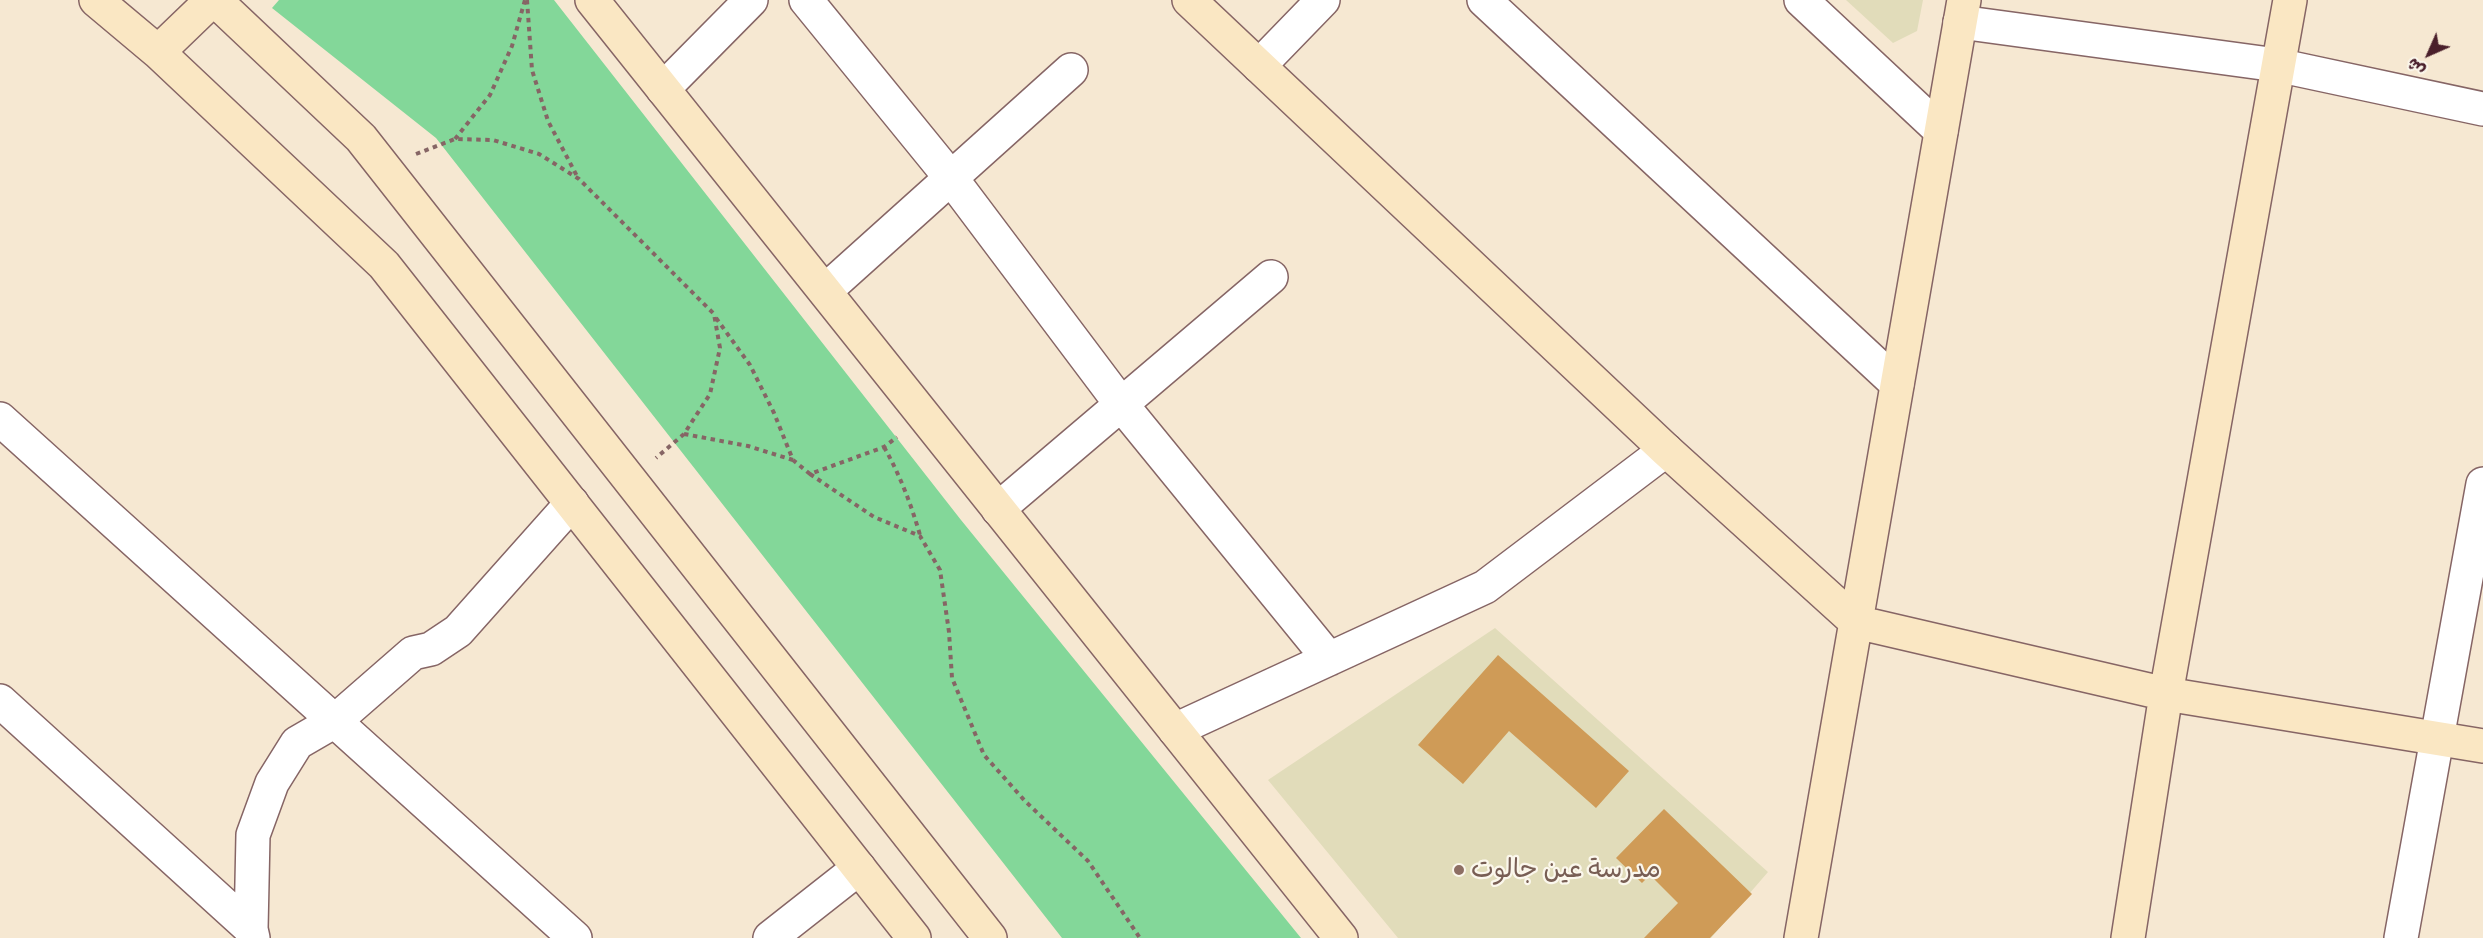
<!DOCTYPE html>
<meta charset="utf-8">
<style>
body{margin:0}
#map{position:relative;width:2483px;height:938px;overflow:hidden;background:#f6e8d2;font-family:Itim,"Playpen Sans Arabic",sans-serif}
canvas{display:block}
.north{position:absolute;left:2399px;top:24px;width:60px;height:60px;-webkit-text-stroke:4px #fbf7ec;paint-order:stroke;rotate:225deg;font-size:16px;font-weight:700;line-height:24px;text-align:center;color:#4a1f2b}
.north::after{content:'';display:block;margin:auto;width:21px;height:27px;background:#4a1f2b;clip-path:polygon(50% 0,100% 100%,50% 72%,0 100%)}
</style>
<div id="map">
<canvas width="2483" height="938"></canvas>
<div class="north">ش</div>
</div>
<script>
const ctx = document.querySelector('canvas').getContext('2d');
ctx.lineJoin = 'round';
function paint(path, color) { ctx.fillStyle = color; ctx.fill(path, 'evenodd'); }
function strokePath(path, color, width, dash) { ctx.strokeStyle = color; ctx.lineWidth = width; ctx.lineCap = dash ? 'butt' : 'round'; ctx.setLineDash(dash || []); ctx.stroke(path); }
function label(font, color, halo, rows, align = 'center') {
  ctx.font = font + ' Itim,"Playpen Sans Arabic",sans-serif'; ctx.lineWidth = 4.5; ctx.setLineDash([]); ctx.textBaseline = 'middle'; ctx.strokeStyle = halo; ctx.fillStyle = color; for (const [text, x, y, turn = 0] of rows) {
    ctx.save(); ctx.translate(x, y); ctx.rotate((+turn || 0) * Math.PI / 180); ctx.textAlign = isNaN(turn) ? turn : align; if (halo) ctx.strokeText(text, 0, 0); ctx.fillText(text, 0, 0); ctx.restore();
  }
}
const built = new Path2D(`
 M1846 0H1923L1917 31 1893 43Z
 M1495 628 1768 872 1711 938H1398L1268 780Z`);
const green = new Path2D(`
 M279 0H554L961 520 1301 938H1062L436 138 272 8Z`);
const building = new Path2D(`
 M1498 655 1629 771 1596 808 1509 731 1463 784 1418 745Z
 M1664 809 1752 894 1710 938H1644L1678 903 1650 875 1642 883 1616 858Z`);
const path = new Path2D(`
 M527 0 532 70 548 121 578 178
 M455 139 490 95 512 46 525 0
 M416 154 455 139 493 140 539 154 579 179 714 314 720 348 710 394 684 434 656 458
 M716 318 750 365 774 413 793 460 810 474 884 447 897 437
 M684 434 748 446 793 460
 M884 447C900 475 911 504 920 535
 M810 474 874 517 920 536 940 570 949 632 952 678 984 755 1025 801 1088 861 1140 938`);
const street = new Path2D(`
 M806 0 951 178 1121 404 1329 659
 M1484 0 1897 384
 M1801 0 1941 131
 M1960 22 2277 65 2483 109
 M1259 66 1323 0
 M663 89 751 0
 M825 291 1071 70
 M0 419 575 938
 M998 509 1271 277
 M0 701 251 929
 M1175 730 1485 587 1666 450
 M253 938 251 929 253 835 272 783 297 743 335 721 413 653 431 649 458 631 572 503
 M770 938 859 868
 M2401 938 2483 484`);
const secondary = new Path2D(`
 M96 0 158 52 384 265 914 938
 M215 0 361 138 990 938
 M592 0 1341 938
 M1189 0 1666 450 1856 622 2166 694 2483 746
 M158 52 212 0
 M1801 938 1964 0
 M2128 938 2166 694 2290 0`);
const markers = [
 [1459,870,6,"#8d6e63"]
];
const educationNames = [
 ["مدرسة عين جالوت",1471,870]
];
paint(built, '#e1dcba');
paint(green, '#83d799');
paint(building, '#cf9b57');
strokePath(street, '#866565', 36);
strokePath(secondary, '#866565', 36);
strokePath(path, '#866565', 4, [4.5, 4.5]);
strokePath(street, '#fff', 33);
strokePath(secondary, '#fae7c3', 33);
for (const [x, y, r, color] of markers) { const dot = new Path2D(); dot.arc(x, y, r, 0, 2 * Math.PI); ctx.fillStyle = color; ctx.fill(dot); strokePath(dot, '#fbf7ec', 2); }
label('26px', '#785e54', '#fbf7ec', educationNames, 'left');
</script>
